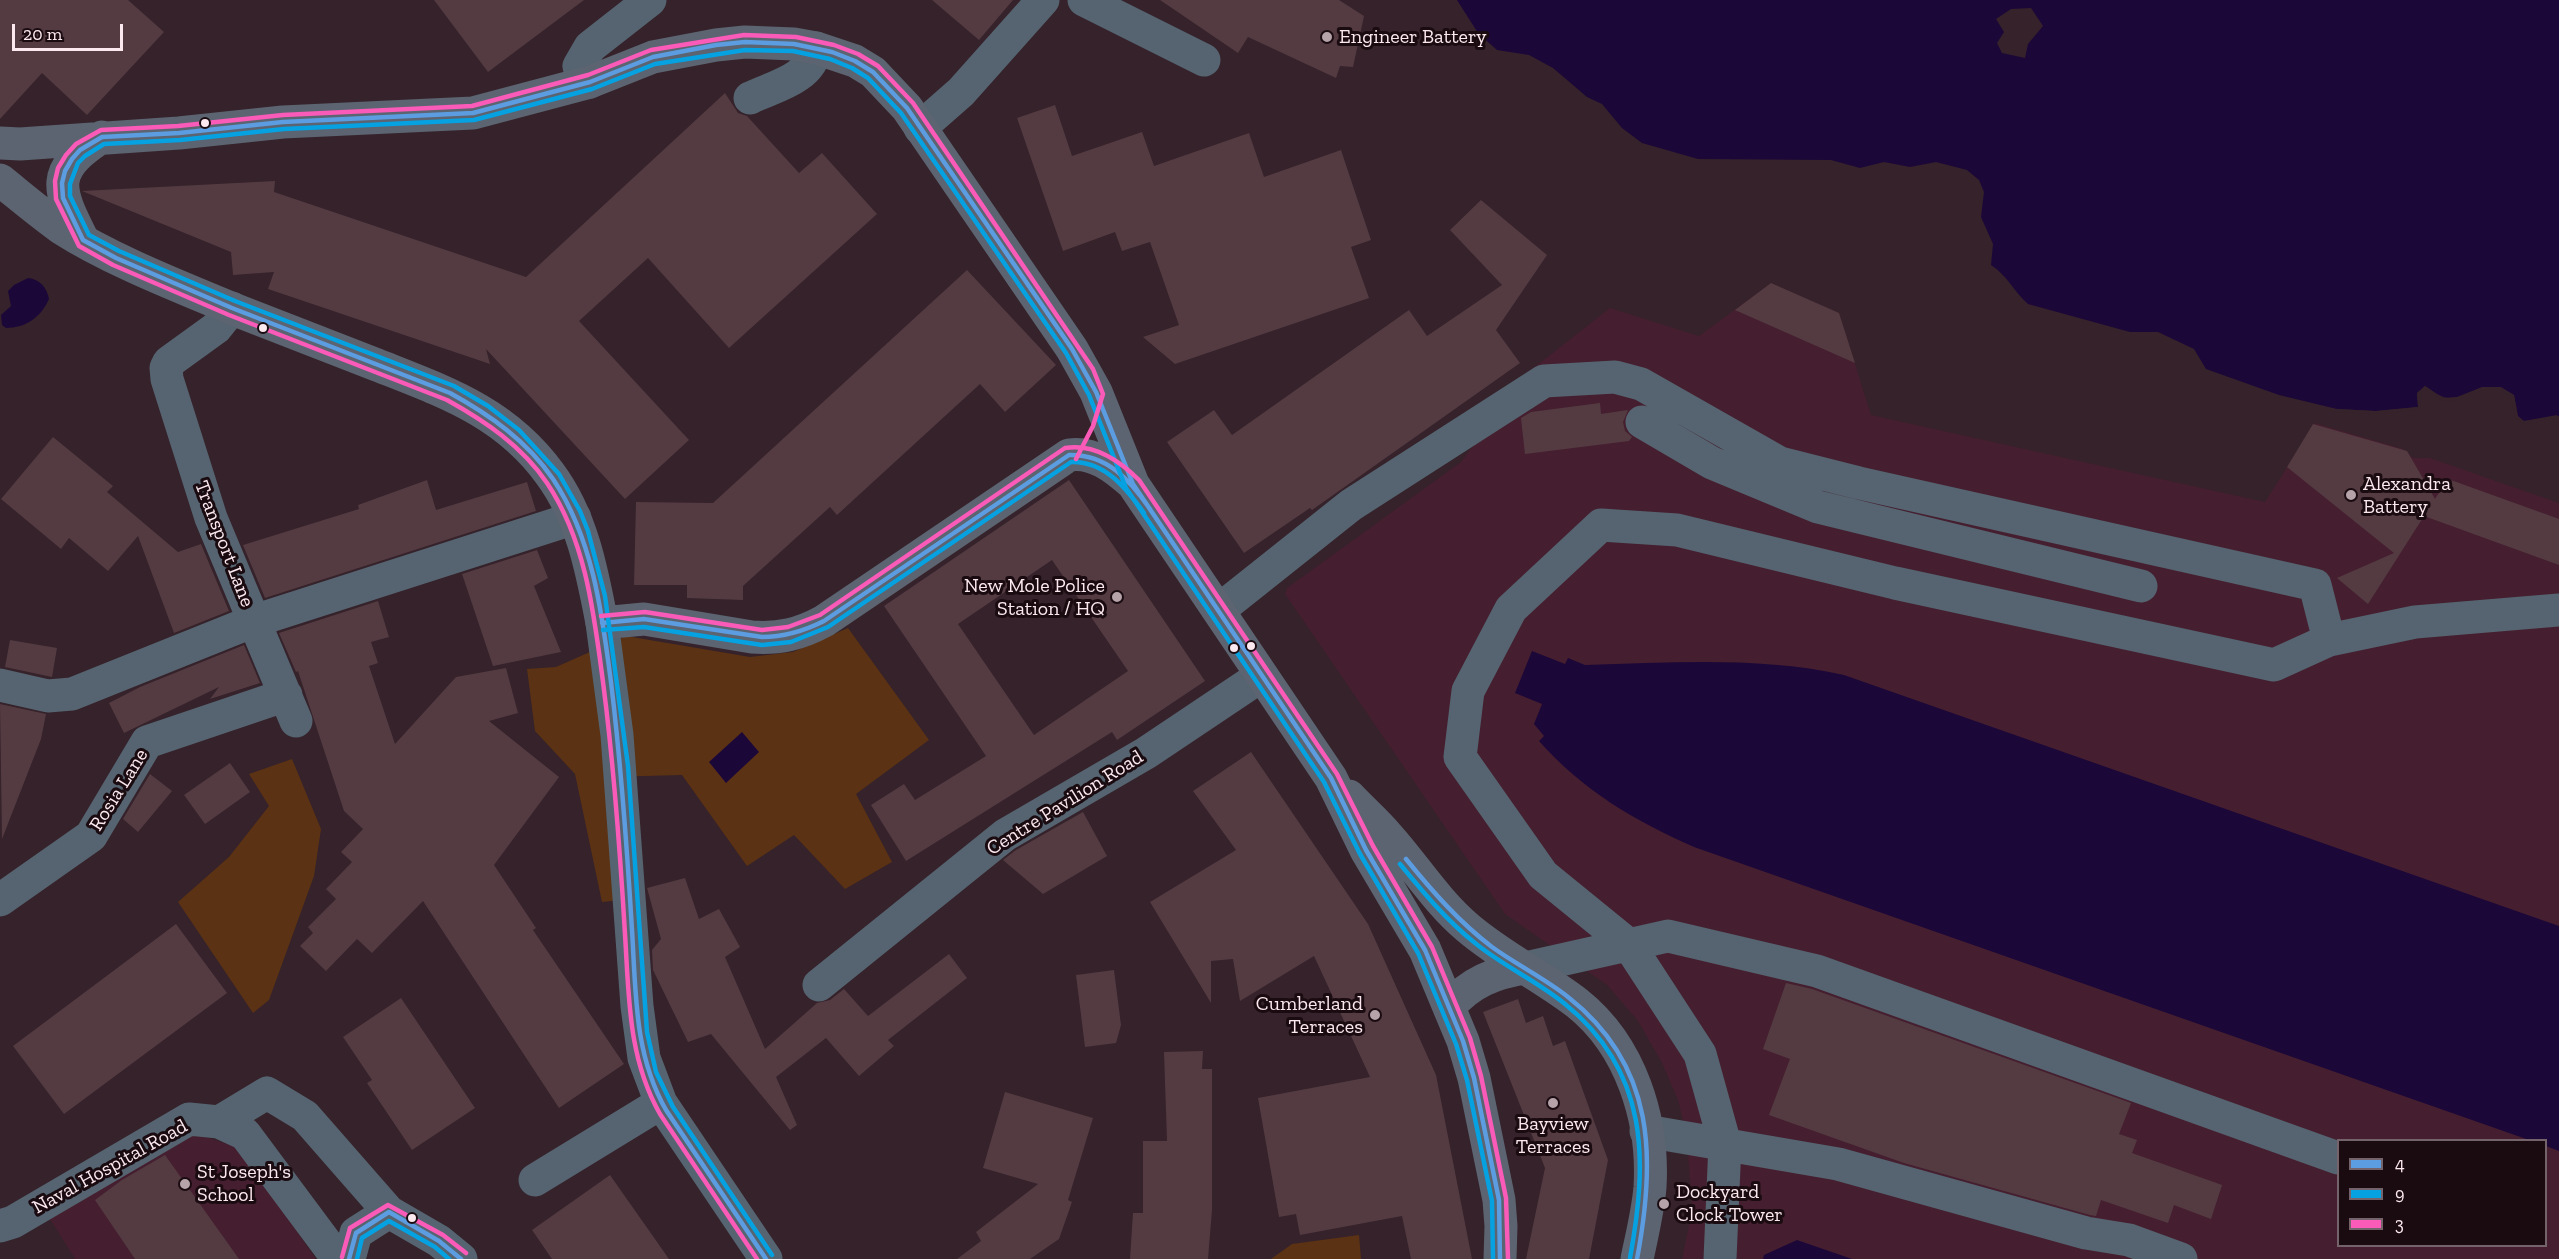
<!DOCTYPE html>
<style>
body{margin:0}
#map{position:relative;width:2559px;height:1259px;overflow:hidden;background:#35222a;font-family:"Zilla Slab",serif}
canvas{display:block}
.legend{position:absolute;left:2337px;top:1139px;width:210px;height:108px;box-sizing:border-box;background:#1a0b11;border:2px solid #74636a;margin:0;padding:8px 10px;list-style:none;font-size:18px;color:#fce8ef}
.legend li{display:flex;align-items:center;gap:12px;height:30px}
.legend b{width:30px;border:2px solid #74636a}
.scale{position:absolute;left:12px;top:24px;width:111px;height:27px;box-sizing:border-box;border:3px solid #fce8ef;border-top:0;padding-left:8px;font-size:18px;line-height:21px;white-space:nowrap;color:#fce8ef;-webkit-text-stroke:4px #1a0b11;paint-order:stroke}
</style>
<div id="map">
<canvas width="2559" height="1259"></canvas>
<ul class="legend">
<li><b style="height:8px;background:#5c9ce1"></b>4</li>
<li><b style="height:8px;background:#06a1e1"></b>9</li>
<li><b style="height:8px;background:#fa5ab8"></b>3</li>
</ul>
<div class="scale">20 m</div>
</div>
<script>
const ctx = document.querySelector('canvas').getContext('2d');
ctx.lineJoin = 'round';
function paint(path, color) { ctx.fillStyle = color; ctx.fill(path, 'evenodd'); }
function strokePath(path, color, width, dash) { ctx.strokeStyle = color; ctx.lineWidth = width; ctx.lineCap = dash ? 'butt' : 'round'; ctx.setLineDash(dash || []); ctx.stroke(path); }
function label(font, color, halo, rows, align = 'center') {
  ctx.font = font + ' "Zilla Slab",serif'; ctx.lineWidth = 6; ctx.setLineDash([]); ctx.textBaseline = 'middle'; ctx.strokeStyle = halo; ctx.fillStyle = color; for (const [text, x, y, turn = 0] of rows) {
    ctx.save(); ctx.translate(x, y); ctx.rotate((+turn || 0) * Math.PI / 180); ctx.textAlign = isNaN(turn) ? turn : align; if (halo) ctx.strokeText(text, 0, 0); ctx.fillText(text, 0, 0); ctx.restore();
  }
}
const built = new Path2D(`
 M1771 283 1839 313 1871 415 2265 502 2315 423 2403 449 2413 458H2430L2559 503V1259H1682L1692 1210 1687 1139 1678 1100 1661 1061 1638 1021 1607 985 1505 914 1285 594 1287 588 1461 462 1527 373 1610 308 1699 336ZM2338 1140H2546V1246H2338Z
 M188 1131 239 1148 316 1259H75L50 1219Z`);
const green = new Path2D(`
 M848 628 929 740 856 794 892 862 845 889 794 835 747 866 682 775 607 777 621 900 602 902 575 774 535 731 527 669 556 667 626 636 750 657 793 652Z
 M292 759 321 829 314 876 269 1000 253 1013 178 902 229 857 269 806 249 774Z
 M1359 1235 1361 1259H1271L1292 1244Z`);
const water = new Path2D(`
 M1457 0H2559V416L2524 421 2518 417 2514 395C2479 374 2463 406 2441 396 2436 394 2430 389 2425 386L2417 393 2418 407 2376 411 2337 409 2279 395 2206 369 2194 349 2158 332H2130L2028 304C2014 292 2007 275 1991 265L1993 244 1981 217 1984 192 1979 180 1967 170 1936 162 1910 167 1884 162 1860 168 1831 160 1698 159 1642 143 1622 128 1602 104 1587 97 1553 68 1529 55 1497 50 1478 33ZM2031 8 2043 26 2028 44 2025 58 2002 53 1997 43 2004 32 1996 19 2011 9Z
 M28 278C40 279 47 288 49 299 41 317 26 328 6 328L2 325 1 315 11 306 8 291 14 285Z
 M1532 651 1565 664 1568 658 1585 665C1672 663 1758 656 1844 675L2559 926V1151L2546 1146V1140H2529L1694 847C1635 821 1582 790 1539 741L1544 736 1534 724 1542 704 1515 693Z
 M742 732 759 752 726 783 709 762Z
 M1797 1240 1852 1259H1763L1764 1255Z`);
const pier = new Path2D(`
 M2425 386 2443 398 2457 397 2482 387H2501L2514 395 2518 416 2524 421 2557 415 2559 419 2523 424 2515 418 2511 397 2500 390H2483L2458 400 2443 401 2425 389 2420 395 2421 407 2419 410 2376 414 2333 412 2337 409 2376 411 2418 407 2417 393Z`);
const building = new Path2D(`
 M0 0H128L164 32 87 115 42 73 0 119Z
 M434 0H584L488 72Z
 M932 0H1013L979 40Z
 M1160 0H1339L1364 16 1353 67 1340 66 1336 78 1248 37 1238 53Z
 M725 93 738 113 747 116 799 173 822 153 877 214 729 348 648 258 579 321 689 440 625 499 486 349 490 364 268 289 274 272 233 275 231 252 82 191 275 181 274 192 526 277Z
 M1055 105 1072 156 1142 132 1154 166 1249 133 1264 177 1341 150 1371 240 1351 247 1369 298 1175 364 1143 337 1179 325 1150 242 1122 251 1115 232 1063 251 1017 118Z
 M1481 200 1547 255 1496 330 1520 363 1312 510 1310 508 1244 553 1167 442 1214 410 1232 435 1409 310 1427 336 1502 285 1450 230Z
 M967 270 1056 365 1005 412 980 384 837 515 830 507 743 586V600L687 598V585H634L636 502 713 503Z
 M1771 283 1839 313 1855 363 1735 310Z
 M1600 403 1601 414 1628 410 1623 422 1625 431 1632 437 1629 441 1525 454 1521 418 1531 412Z
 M2313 424 2407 451 2435 499 2448 479 2559 519V565L2424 516 2368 604 2337 578 2394 553 2287 467Z
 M53 437 113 486 107 492 178 552 201 544 229 611 174 633 138 536 108 571 69 538 61 549 1 499Z
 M427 480 436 510 527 482 536 511 265 598 243 545 359 509 358 505Z
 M1069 480 1205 681 1117 740 1112 732 906 861 871 805 904 784 915 800 986 756 884 606ZM1052 560 1128 671 1034 735 958 624Z
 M537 550 548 578 534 586 561 652 493 666 462 574Z
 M378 601 389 637 371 642 378 663 369 666 395 744 456 677 506 668 518 713 489 721 559 777 494 865 536 928 533 930 624 1064 559 1108 423 901 372 953 357 939 326 971 300 946 313 933 308 927 336 899 326 889 352 862 341 852 363 829 344 811 298 671 296 672 279 633Z
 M10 640 57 648 52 677 5 667Z
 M244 645 260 683 210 699 219 687 124 733 109 703 140 687Z
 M0 704 46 714 41 739 2 839Z
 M1251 752 1368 924 1436 1075 1472 1259H1411L1402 1216 1300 1235 1296 1214 1279 1217 1258 1098 1370 1077 1314 956 1240 1001 1233 959 1211 961V1003L1150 902 1236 850 1193 791Z
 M230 763 250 792 205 824 184 795Z
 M150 774 172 791 138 832 123 819Z
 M1083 812 1107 856 1043 894 1003 860 1016 850Z
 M685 878 699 919 719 909 740 947 725 957 765 1049 817 1003 830 1000 844 989 868 1016 949 954 967 978 888 1040 894 1046 859 1076 826 1038 776 1077 797 1125 790 1130 711 1034 688 1042 653 970 652 950 661 939 647 888Z
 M176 924 227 993 64 1114 13 1046Z
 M1114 970 1121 1025 1116 1043 1085 1047 1076 975Z
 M1786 983 1812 989 2131 1103 2119 1134 2137 1140 2132 1153 2222 1185 2211 1219 2174 1205 2168 1223 2101 1200 2096 1216 2090 1215 1904 1163 1769 1115 1790 1059 1763 1049Z
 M401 998 475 1108 412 1150 367 1083 372 1080 343 1037Z
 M1518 999 1526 1023 1543 1016 1553 1046 1565 1041 1608 1160 1589 1259H1526L1545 1168 1483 1012Z
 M1203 1051 1202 1069H1212V1210L1208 1259H1130L1133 1213H1143V1141H1167L1164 1052Z
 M1005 1092 1093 1118 1068 1200 1072 1202 1059 1239 1030 1259H957L981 1241 976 1232 1038 1184 983 1168Z
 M165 1155 239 1259H135L95 1200 122 1180Z
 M610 1175 669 1259H552L532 1230Z`);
const minor = new Path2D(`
 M1084 0 1204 60
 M590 82 579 66 590 47 650 0
 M750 98C775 86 811 79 816 48
 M920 128 961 92 1043 0
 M232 308 216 328 169 362 166 368 167 379 211 518 254 621 575 518
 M1642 422 1712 463 1818 507 2141 586
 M1219 610 1351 505 1544 381 1615 377 1641 384 1780 463 1859 483 2315 585 2329 640
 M602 623 617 735 637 1006 644 1058 661 1103 766 1259
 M0 685 48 696 72 694 254 621 296 721
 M0 900 91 836 147 742 286 695
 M1525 968 1668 936 1817 971 2338 1158
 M819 985 1005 835 1146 753 1261 676
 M219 1122 267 1093 305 1116 389 1212
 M1646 1131 1838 1164 2086 1233 2129 1240 2181 1259
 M535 1180 661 1103
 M0 1226 13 1222 189 1119 219 1122 245 1134 338 1259
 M349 1259 356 1233 389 1212 439 1241 461 1259
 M1720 1259 1725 1144 1700 1054 1629 945 1543 875 1460 757 1468 691 1511 609 1601 525 1677 530 1895 583 2274 665 2329 640 2415 622 2559 610`);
const major = new Path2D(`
 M0 143 20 144 179 133 283 122 473 113 590 82 653 57 716 45 745 42 794 44 816 48 855 61 873 72 907 108 1072 349 1096 392 1133 484 1331 778 1366 850 1425 950 1463 1041 1474 1078 1499 1200 1501 1226 1500 1259
 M0 180C20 196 40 213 61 228 111 260 178 286 233 309 281 328 329 346 377 365 445 392 505 412 550 474 582 517 592 571 602 623L644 619 752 637C780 639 800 634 824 621L1069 455C1094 451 1115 468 1133 484
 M83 240C58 190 48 171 102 137
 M1349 796C1361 809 1375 821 1387 835 1415 866 1436 901 1468 928 1502 957 1542 976 1577 1003 1631 1046 1654 1120 1650 1187 1648 1211 1642 1235 1637 1259
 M1450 1006C1471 982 1494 973 1525 968`);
const bus1 = new Path2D(`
 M602 623 644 619 762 637C785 637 804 631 824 621L1069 455C1107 454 1130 480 1150 509
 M1406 859C1432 891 1459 922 1492 947 1517 965 1544 978 1568 997 1656 1066 1656 1159 1637 1259
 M349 1259 356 1233 389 1212 439 1241 461 1259
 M766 1259 666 1110C634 1054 636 993 632 930 627 847 621 764 611 682 602 613 593 539 553 479 527 441 490 415 450 393L232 308 116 258 83 240 63 198 62 183 65 171 72 159 80 150 102 137 179 133 283 122 473 113 590 82 653 57 716 45 745 42 794 44 832 52 855 61 873 72 907 108 1072 349 1096 392 1133 484 1331 778 1366 850 1425 950 1463 1041 1474 1078 1499 1200 1500 1259`);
const bus2 = new Path2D(`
 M603 630 644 627 762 645 791 642 828 627 1071 462C1105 461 1126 488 1144 513
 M1400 864C1423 892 1446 920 1475 943 1503 966 1537 981 1565 1004 1649 1072 1648 1160 1630 1258
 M772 1255 673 1107 656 1072 647 1032 628 766 605 596 588 531 580 511 559 474 519 430 488 406 454 386 235 301 119 251 89 235 70 196V184L78 163 85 156 104 144 180 140 284 129 474 120 592 89 655 64 745 50 793 51 830 59 852 68 868 78 901 113 1066 353 1089 395 1126 488 1324 782 1360 854 1418 953 1456 1044 1467 1080 1492 1201 1493 1259
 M357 1259 362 1238 389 1221 435 1247 449 1259`);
const bus3 = new Path2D(`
 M601 616 645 612 762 630 788 627 820 615 1065 448C1094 443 1120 461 1139 480L1337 774 1373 846 1432 947 1470 1038 1481 1076 1506 1198 1508 1259
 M342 1257 350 1228 388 1205 443 1235 466 1253
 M757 1259 660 1114C628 1058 629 997 625 934 620 850 614 766 603 682 594 614 586 541 547 483 522 446 485 421 447 400L229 315 113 265 79 246 56 199 55 181 58 168 66 155 76 144 101 130 178 126 283 115 472 106 588 75 651 50 744 35 796 37 834 45 858 54 878 66 913 103 1093 369 1103 394 1093 426 1076 459`);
const markers = [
 [1327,37,6,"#b6a3aa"],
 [205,123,5,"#fce8ef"],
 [263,328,5,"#fce8ef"],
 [2351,495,6,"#b6a3aa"],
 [1117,597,6,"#b6a3aa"],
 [1251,646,5,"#fce8ef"],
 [1234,648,5,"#fce8ef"],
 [1375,1015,6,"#b6a3aa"],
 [1553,1103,6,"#b6a3aa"],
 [185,1184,6,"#b6a3aa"],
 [1664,1204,6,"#b6a3aa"],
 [412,1218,5,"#fce8ef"]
];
const poiNames = [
 ["Engineer Battery",1339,37],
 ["Alexandra",2363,484],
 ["Battery",2363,507],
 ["New Mole Police",1105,586,"right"],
 ["Station / HQ",1105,609,"right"],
 ["Cumberland",1363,1004,"right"],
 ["Terraces",1363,1027,"right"],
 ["Bayview",1553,1124,"center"],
 ["Terraces",1553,1147,"center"],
 ["St Joseph's",197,1172],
 ["School",197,1195],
 ["Dockyard",1676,1192],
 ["Clock Tower",1676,1215]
];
const streetNames = [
 ["Transport Lane",224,544,69],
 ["Rosia Lane",119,790,-58],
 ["Centre Pavilion Road",1065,803,-32],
 ["Naval Hospital Road",110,1167,-29]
];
paint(built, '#451f2f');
paint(green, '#5b3214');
paint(water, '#1c0739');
paint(pier, '#35222a');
paint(building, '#543b42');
strokePath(minor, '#556470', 33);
strokePath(major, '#5b6470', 33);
strokePath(bus1, '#5c9ce1', 4.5);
strokePath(bus2, '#06a1e1', 4.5);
strokePath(bus3, '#fa5ab8', 4.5);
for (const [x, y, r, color] of markers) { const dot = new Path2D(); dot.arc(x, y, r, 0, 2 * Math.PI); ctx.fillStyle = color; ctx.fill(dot); strokePath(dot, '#1a0b11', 2); }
label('20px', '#fce8ef', '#1a0b11', poiNames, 'left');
label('20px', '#fce8ef', '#1a0b11', streetNames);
</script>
